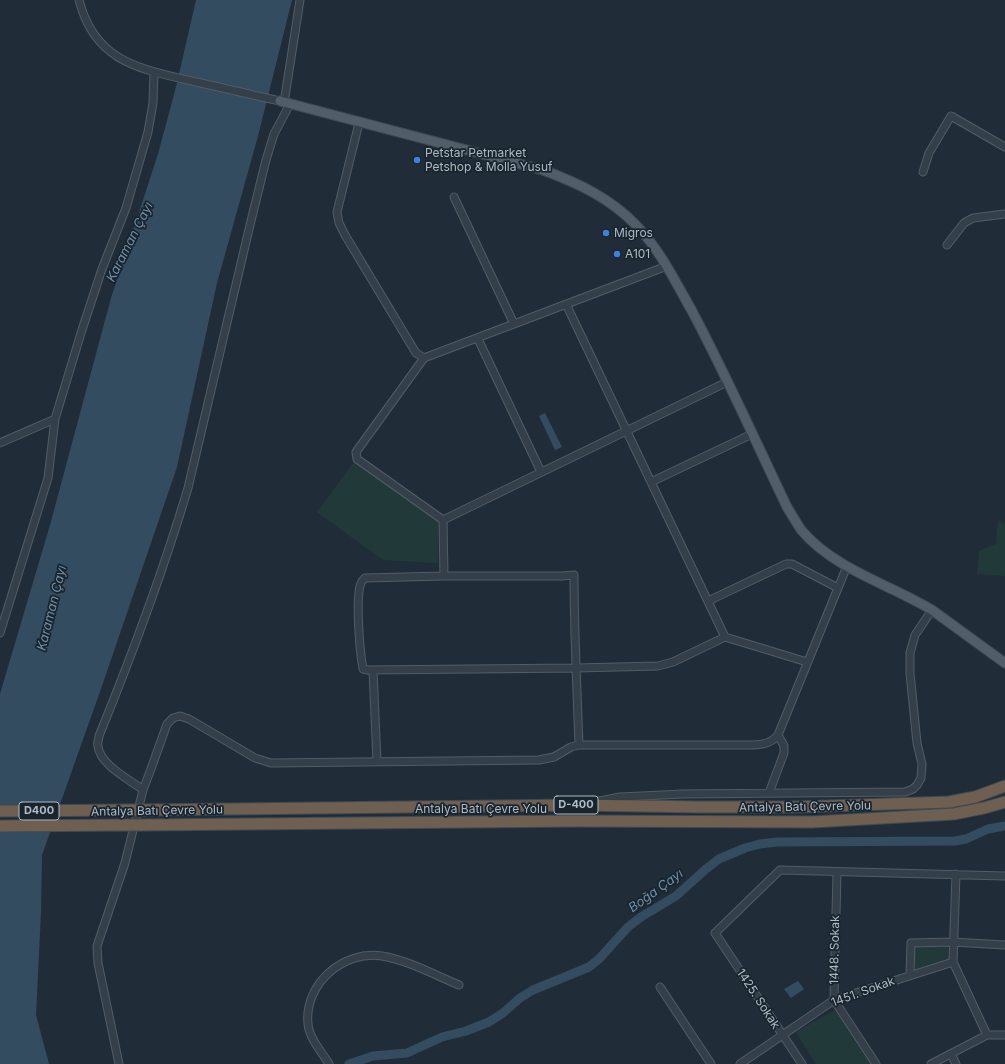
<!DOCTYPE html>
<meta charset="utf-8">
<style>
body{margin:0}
canvas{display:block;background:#202d38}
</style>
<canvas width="1005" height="1064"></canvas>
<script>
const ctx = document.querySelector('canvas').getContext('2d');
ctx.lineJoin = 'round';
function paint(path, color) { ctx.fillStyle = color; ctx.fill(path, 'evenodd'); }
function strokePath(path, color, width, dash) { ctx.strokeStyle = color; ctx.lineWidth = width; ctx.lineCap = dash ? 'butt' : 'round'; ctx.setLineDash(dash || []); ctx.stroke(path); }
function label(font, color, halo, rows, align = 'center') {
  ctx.font = font + ' Inter,sans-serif'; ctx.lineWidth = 3.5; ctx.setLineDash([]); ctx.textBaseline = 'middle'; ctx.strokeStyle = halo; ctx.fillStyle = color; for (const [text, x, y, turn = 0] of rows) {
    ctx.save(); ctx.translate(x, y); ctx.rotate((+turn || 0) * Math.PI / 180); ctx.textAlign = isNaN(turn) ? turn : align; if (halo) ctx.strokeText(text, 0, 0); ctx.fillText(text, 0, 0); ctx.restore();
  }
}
const green = new Path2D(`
 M354 462 438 520V563L383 560 317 512Z
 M998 520 1005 524V576L977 574 979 551 996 544Z
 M948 944 949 959 912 970 914 947Z
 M835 1010 871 1064H816L796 1032Z`);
const water = new Path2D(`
 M196 0H292L258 136 217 283 177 467 102 686 42 855 41 912 36 1015 49 1064H0V694L50 525 111 298 158 154 176 87Z
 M545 413 562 447 555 450 539 416Z
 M798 981 804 989 791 998 784 989Z`);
const pier = new Path2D(`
 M63 804 53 831H0V805Z`);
const river = new Path2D(`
 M349 1064 373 1056 407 1053 442 1037 466 1031 489 1022 503 1013 520 998 533 990 589 967 599 959 628 927 641 917 676 896 706 869 719 859 745 848 760 844 777 842 955 841 966 839 988 829 1005 826`);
const minor = new Path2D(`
 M79 0C95 63 141 69 196 82 224 88 252 95 280 101
 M284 103 300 0
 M359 123 337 212 339 223 345 235 416 353 424 358 667 266
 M923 172 929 153 951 116 1005 147
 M454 197 514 324
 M947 245 964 223 973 218 1005 214
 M566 304 725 637
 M478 339 541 472
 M424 358 356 452 357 459 443 520
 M0 443 55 419 81 333 102 269 126 208 148 132 153 103 154 72
 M651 482 752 434
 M444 576 443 520 727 382
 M708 601 786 564H792L838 588
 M0 633 48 478 55 419
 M373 670 377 762
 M579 745C577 688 574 631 574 575L562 576H444L365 578C364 579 361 582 361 583 355 597 360 653 363 669L368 670 576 668 658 666 673 662 725 637 807 662
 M143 790C129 779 100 765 98 746 97 743 99 739 99 736 132 655 163 572 188 488L250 225 266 160 274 134 290 104
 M769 793 784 753V746L778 735
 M595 802 620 797 683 794 905 792 913 789 917 785 921 778 922 764 917 743 910 673V653L915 635 932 610
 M837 872 834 1000 876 1064
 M956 874 953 962 987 1035
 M910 975 911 943 953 942 1005 945
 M660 987 711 1064
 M951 1054 956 1064
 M119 1064 98 963 97 946 125 863 143 790 151 769 167 724 173 718 180 716 189 719 255 758 271 763 539 760 554 757 571 747 579 745H743C756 745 769 746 778 735L847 566
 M329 1064C322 1052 309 1038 308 1024 304 984 343 950 382 956 407 960 435 975 459 985
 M740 1064 834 1000 953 962
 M802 1064 715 933 780 870 1005 876
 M931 1064 987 1035H1005`);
const major = new Path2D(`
 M280 101 543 170C578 183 610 198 636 225 660 250 675 281 692 311 726 375 756 442 787 507 792 515 797 524 802 531 836 570 889 584 932 610L1005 663`);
const highway = new Path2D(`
 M144 810 579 805 698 807H796L949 802 975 797 1005 786
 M0 811 131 810
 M140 825 577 821 812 822 954 814 984 808 1005 802
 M0 826 127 825`);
const highwayBridge = new Path2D(`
 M131 810H144
 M127 825H140`);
const markers = [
 [417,160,4,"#3f7fe0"],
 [606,233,4,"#3f7fe0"],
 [617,254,4,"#3f7fe0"]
];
const shields = [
 [576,805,44],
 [39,811,40]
];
const shieldNames = [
 ["D-400",576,805],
 ["D400",39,811]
];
const poiNames = [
 ["Petstar Petmarket",425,153],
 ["Petshop & Molla Yusuf",425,167],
 ["Migros",614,233],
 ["A101",625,254]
];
const streetNames = [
 ["Antalya Batı Çevre Yolu",805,807,-1],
 ["Antalya Batı Çevre Yolu",481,809],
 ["Antalya Batı Çevre Yolu",157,811,-1],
 ["1448. Sokak",835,950,-89],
 ["1451. Sokak",863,992,-20],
 ["1425. Sokak",758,999,57]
];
const waterNames = [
 ["Karaman Çayı",130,242,-63],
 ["Karaman Çayı",52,608,-76],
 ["Boğa Çayı",656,891,-36]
];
paint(green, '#223939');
paint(water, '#334c60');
paint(pier, '#202d38');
strokePath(river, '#334c60', 9);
strokePath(minor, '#515d66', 9);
strokePath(major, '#3d4852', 11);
strokePath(highway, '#3e4a53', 13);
strokePath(minor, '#343f49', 7);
strokePath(major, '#515e69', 9);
strokePath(highway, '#6f5f50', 11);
strokePath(highwayBridge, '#3e4a53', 13, []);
strokePath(highwayBridge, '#6f5f50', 11);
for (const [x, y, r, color] of markers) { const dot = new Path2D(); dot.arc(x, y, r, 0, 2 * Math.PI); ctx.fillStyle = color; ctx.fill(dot); strokePath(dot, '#19242d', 1.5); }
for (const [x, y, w] of shields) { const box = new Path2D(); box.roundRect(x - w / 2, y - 9, w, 18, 3); ctx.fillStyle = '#19242d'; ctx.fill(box); strokePath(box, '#aebac5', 1); }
label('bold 11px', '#aebac5', null, shieldNames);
label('12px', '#aebac5', '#19242d', poiNames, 'left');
label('12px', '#aebac5', '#19242d', streetNames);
label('italic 13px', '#6e8faa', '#19242d', waterNames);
</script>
